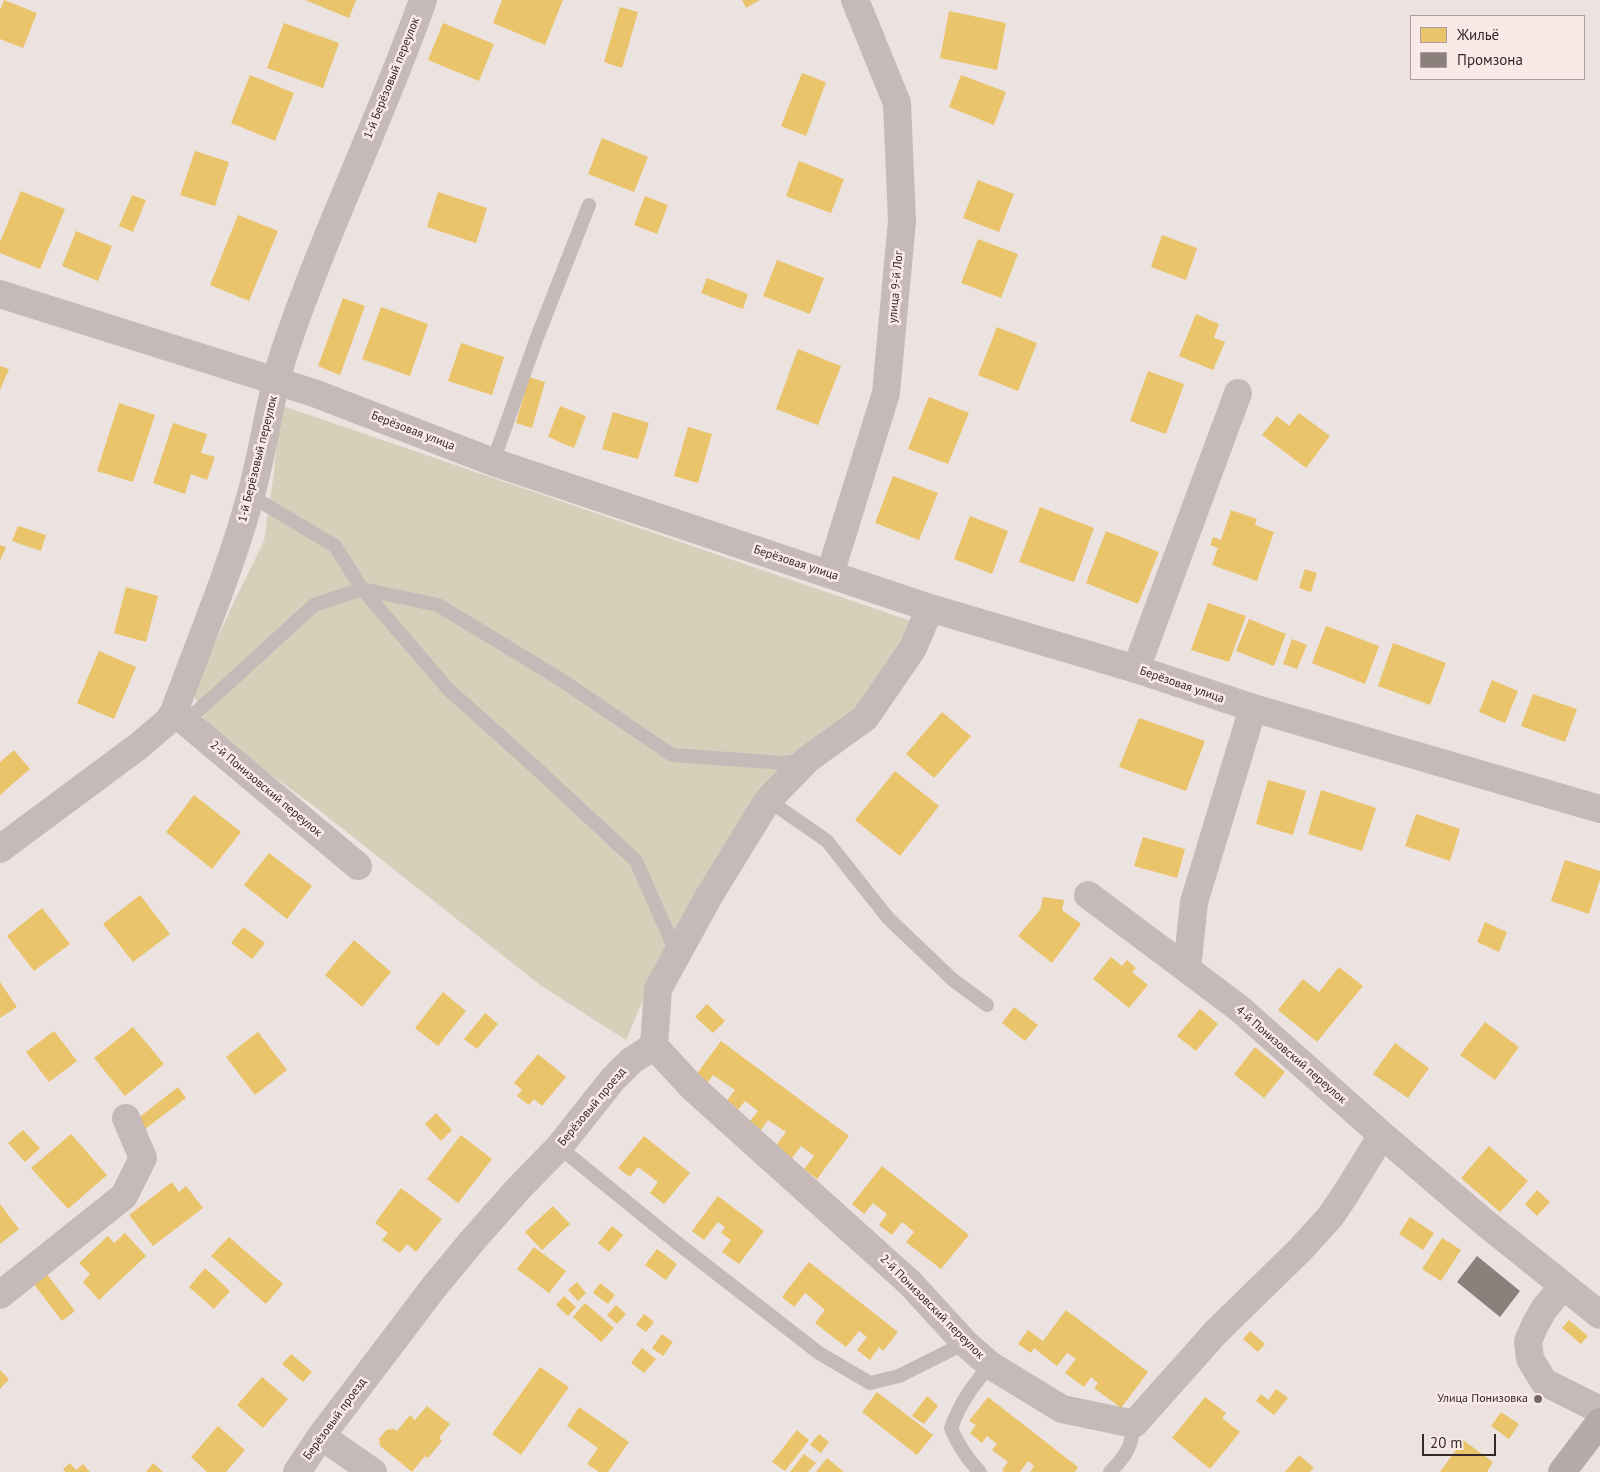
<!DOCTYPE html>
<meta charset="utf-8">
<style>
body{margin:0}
#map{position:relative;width:1600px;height:1472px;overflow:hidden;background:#ece2e0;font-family:"PT Sans",sans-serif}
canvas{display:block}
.legend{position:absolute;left:1410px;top:15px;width:175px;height:65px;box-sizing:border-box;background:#faeae7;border:1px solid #ac9c9b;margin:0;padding:6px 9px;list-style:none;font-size:15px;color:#362728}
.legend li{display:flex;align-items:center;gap:10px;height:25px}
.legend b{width:25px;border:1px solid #ac9c9b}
.scale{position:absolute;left:1422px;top:1434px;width:74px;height:22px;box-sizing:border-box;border:2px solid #362728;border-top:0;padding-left:6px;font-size:15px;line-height:18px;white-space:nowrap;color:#362728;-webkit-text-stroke:4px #faeae7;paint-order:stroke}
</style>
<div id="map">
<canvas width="1600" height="1472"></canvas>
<ul class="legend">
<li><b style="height:14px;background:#e9c46a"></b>Жильё</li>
<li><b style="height:14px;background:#8a817c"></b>Промзона</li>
</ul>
<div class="scale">20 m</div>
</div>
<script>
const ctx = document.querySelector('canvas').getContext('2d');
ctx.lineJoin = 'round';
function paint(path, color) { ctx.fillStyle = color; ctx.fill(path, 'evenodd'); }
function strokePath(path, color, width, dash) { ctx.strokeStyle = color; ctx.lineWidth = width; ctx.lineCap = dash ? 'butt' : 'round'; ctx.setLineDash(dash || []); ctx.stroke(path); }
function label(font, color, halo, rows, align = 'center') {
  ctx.font = font + ' "PT Sans",sans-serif'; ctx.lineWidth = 5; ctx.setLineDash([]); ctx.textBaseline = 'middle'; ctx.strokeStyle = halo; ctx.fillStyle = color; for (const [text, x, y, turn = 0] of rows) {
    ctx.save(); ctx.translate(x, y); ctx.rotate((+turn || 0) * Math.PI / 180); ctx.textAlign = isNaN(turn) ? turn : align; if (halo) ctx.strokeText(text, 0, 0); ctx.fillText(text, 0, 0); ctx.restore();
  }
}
const green = new Path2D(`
 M280 405 914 622 911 646 664 950 626 1040 540 985 319 810 208 728 193 693 231 608 264 541 274 472Z`);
const homes = new Path2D(`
 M4 0 37 13 23 48 0 39V10Z
 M305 0H356L349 18Z
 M502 0H563L545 45 493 23Z
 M742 0H760L746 8Z
 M620 7 638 12 622 68 604 62Z
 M949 11 1006 23 997 70 940 58Z
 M284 23 339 43 323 88 267 68Z
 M443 23 494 44 479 81 428 60Z
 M802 73 826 82 806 136 781 126Z
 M250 75 294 93 275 141 231 123Z
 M961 75 1006 92 994 125 949 107Z
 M602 138 648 157 634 192 588 174Z
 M195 151 229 162 215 206 180 195Z
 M799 161 844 179 831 213 786 196Z
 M978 180 1014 194 999 232 963 218Z
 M21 191 65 209 40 269 0 253V242Z
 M438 192 487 208 476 243 427 227Z
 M132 195 146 200 133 232 119 226Z
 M645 196 668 205 657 234 634 225Z
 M238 215 278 231 249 301 210 285Z
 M76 231 112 246 98 281 62 266Z
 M1162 235 1197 248 1186 280 1151 267Z
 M978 239 1018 254 1001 298 961 283Z
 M777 260 824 278 810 314 763 296Z
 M707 278 748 294 743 309 701 293Z
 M343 298 365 306 340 375 318 366Z
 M381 307 428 324 410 376 362 359Z
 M1196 314 1219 324 1214 338 1225 342 1213 370 1179 356Z
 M997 327 1037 343 1018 391 978 375Z
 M461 343 504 357 492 395 448 381Z
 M798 349 841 366 818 425 776 409Z
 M0 366 9 369 0 390Z
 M1148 371 1184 384 1166 434 1130 421Z
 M529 377 545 382 532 428 516 423Z
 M929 397 969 413 948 464 908 449Z
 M119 403 155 415 133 482 97 471Z
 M560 406 586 416 574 448 548 437Z
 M613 412 649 423 638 459 602 449Z
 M1299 413 1330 436 1306 468 1262 435 1277 416 1289 426Z
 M173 423 207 434 201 453 215 457 207 480 191 474 185 494 153 483Z
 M688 427 712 434 698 483 674 476Z
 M893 476 938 493 919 540 875 523Z
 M1040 507 1094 528 1074 582 1019 562Z
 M1231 510 1257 519 1255 525 1274 532 1257 581 1212 565 1218 548 1210 545 1213 537 1221 540Z
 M970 516 1008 531 992 574 954 559Z
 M18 526 46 535 41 551 12 541Z
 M1106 531 1159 552 1138 604 1086 583Z
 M0 545 6 547 0 561Z
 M1305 569 1317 573 1311 592 1299 588Z
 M126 587 158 596 146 642 114 633Z
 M1208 603 1246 616 1229 662 1191 650Z
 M1249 619 1286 634 1274 666 1236 651Z
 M1326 626 1379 646 1365 684 1312 663Z
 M1292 639 1307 645 1297 669 1283 664Z
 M1393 643 1446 663 1430 705 1378 686Z
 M99 651 136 667 114 719 77 703Z
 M1492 680 1518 691 1505 723 1479 712Z
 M1533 694 1577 709 1565 742 1521 726Z
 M942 712 971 736 934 778 906 754Z
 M1139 718 1205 741 1186 791 1119 767Z
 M14 750 30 769 0 795V762Z
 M895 771 939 806 900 856 855 820Z
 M1268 780 1306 791 1293 835 1256 824Z
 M1321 790 1376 808 1362 851 1308 834Z
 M194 795 241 832 212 869 166 832Z
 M1416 814 1460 829 1450 861 1405 846Z
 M1143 837 1185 849 1177 878 1134 866Z
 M269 853 312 886 287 919 244 885Z
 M1565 860 1600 871V879L1589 914 1551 901Z
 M140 895 170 934 133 962 103 924Z
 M1043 897 1064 900 1062 910 1081 924 1052 963 1018 936 1040 910Z
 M42 908 70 944 34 971 7 936Z
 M1485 922 1507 932 1499 952 1477 942Z
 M243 927 265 943 252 959 231 943Z
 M354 940 391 972 362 1007 325 975Z
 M1111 957 1122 966 1127 960 1136 968 1132 972 1148 985 1129 1008 1093 979Z
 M1339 967 1363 986 1317 1042 1278 1010 1303 979 1319 992Z
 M0 982 17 1007 0 1018Z
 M443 992 466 1011 438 1046 415 1028Z
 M707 1004 725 1021 713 1033 695 1017Z
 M1014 1007 1038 1025 1025 1041 1002 1023Z
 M1200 1009 1218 1024 1196 1051 1177 1036Z
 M485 1013 498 1024 477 1049 464 1039Z
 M1485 1022 1519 1047 1495 1080 1460 1055Z
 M133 1027 164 1064 125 1096 94 1058Z
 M54 1031 77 1061 49 1082 26 1052Z
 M258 1032 287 1070 255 1095 226 1057Z
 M721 1041 849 1136 817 1179 804 1169 814 1156 801 1146 792 1158 776 1146 786 1132 768 1120 761 1130 750 1121 758 1111 745 1101 736 1112 725 1103 735 1090 713 1075 704 1087 693 1079Z
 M1395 1043 1429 1068 1408 1098 1373 1074Z
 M1255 1047 1285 1072 1264 1098 1234 1074Z
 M538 1054 566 1077 542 1106 534 1099 529 1105 517 1096 522 1090 514 1083Z
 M178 1087 186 1098 145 1129 137 1119Z
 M436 1113 452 1130 441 1141 425 1124Z
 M23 1130 40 1148 25 1162 8 1143Z
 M71 1134 107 1175 68 1209 31 1168Z
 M461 1135 492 1159 458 1203 427 1179Z
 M644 1136 690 1173 664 1204 650 1193 658 1182 638 1167 630 1177 618 1168Z
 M1489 1146 1528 1181 1500 1212 1461 1178Z
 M882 1166 969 1235 941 1269 906 1242 914 1232 902 1222 892 1235 879 1225 887 1214 873 1203 864 1214 852 1204Z
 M172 1182 179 1192 186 1186 203 1208 153 1246 129 1215Z
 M401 1188 442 1219 416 1252 407 1244 400 1253 382 1240 388 1233 375 1223Z
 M1537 1190 1550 1202 1537 1216 1525 1204Z
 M718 1196 764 1231 739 1264 722 1252 731 1240 721 1233 725 1227 718 1222 704 1240 692 1231Z
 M0 1204 19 1229 0 1244Z
 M553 1206 570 1224 542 1250 525 1232Z
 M1410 1217 1434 1233 1423 1250 1399 1234Z
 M612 1226 623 1235 609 1252 598 1243Z
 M125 1233 146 1256 99 1300 83 1282 90 1274 79 1263 108 1236 114 1243Z
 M229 1237 283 1284 266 1304 211 1256Z
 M1442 1238 1461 1250 1441 1281 1422 1269Z
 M534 1247 566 1271 549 1293 517 1269Z
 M657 1249 677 1264 666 1280 645 1265Z
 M809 1262 898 1332 883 1351 879 1347 870 1360 857 1350 867 1337 859 1331 846 1347 815 1323 825 1310 805 1293 794 1307 782 1297Z
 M205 1268 230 1291 214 1309 189 1287Z
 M46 1273 75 1311 62 1321 33 1283Z
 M577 1282 586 1293 578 1301 568 1290Z
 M600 1283 615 1295 608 1304 593 1293Z
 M564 1296 576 1307 568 1316 556 1305Z
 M585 1303 614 1328 601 1342 573 1317Z
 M616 1305 626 1314 617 1324 607 1315Z
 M1066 1310 1148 1372 1121 1408 1094 1388 1098 1383 1091 1377 1084 1387 1065 1373 1076 1359 1067 1353 1057 1366 1034 1348 1031 1353 1018 1344 1028 1330 1043 1341Z
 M644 1314 654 1322 646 1332 636 1325Z
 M1569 1320 1588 1336 1581 1344 1562 1328Z
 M1250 1331 1265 1344 1258 1352 1243 1339Z
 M662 1334 673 1342 663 1356 652 1348Z
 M642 1348 656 1359 644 1373 631 1363Z
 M291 1354 312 1372 303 1382 282 1364Z
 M540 1367 569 1387 521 1455 492 1434Z
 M0 1370 9 1379 0 1389Z
 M262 1377 288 1399 263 1428 237 1405Z
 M1276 1389 1288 1398 1274 1415 1256 1401 1261 1394 1268 1400Z
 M877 1392 933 1435 917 1455 862 1412Z
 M927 1396 938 1406 924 1424 912 1416Z
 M988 1397 1078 1467 1075 1472H1030L1034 1466 1028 1461 1020 1472H1004L1002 1470 1008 1462 992 1450 997 1444 987 1436 982 1443 970 1433 976 1425 969 1421Z
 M1205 1397 1226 1413 1222 1418 1240 1432 1210 1469 1172 1438Z
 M427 1406 450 1424 439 1438 442 1441 428 1458 425 1456 412 1472 380 1446 379 1439 386 1430 393 1429 397 1431 410 1415 415 1420Z
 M579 1407 629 1442 608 1472H599L587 1464 598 1448 567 1426Z
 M1501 1412 1519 1424 1509 1439 1491 1426Z
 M218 1426 245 1450 226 1472H207L191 1457Z
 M797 1430 809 1440 785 1471 772 1462Z
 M819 1434 829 1442 821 1453 810 1445Z
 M1463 1440 1493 1462 1487 1472H1440Z
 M804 1454 816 1463 808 1472H790Z
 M1299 1455 1314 1468 1310 1472H1285Z
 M827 1458 844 1472H816Z
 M70 1463 76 1470 83 1464 90 1472H65L63 1469Z
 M153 1463 163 1472H146Z`);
const industry = new Path2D(`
 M1477 1256 1520 1291 1500 1317 1457 1282Z`);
const service = new Path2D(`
 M493 462 536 340 589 205
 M251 496 335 546 362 589 448 689 536 768 636 861 677 954
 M185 722 220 691 314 605 362 589 438 605 560 679 672 755 784 763 803 760
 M768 800 827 841 888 918 953 980 987 1005
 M559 1147 676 1242 819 1353 870 1383 899 1376 965 1343
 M980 1472C967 1459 958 1445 951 1428 961 1401 972 1387 990 1365
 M1110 1472C1126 1456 1132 1446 1134 1424`);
const minor = new Path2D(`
 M0 294 314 393 493 462 930 608 1136 669 1253 708 1600 809
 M830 574 886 393 902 221 897 103 855 0
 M1136 669 1238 393
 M1253 708 1194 902 1187 969 1240 1009 1382 1135 1484 1222 1600 1315
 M174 712 358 866
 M0 849 140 745 169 720 174 712C200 641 230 571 250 498 264 450 269 400 284 353 324 233 381 119 423 0
 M1088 895 1187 969
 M654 1046 692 1087 910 1283 965 1343 990 1365 1062 1409 1134 1424 1216 1332 1300 1250 1330 1217 1345 1195 1382 1135
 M1563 1286 1544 1309 1535 1325 1528 1341 1530 1359 1544 1382 1600 1410
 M0 1295 124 1196 143 1158 126 1118
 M321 1436 373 1472
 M297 1472 321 1436 434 1287 472 1241 518 1189 559 1147 613 1079 631 1061 654 1046 658 989 709 896 768 800 808 759 865 718 913 648 930 608`);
const secondary = new Path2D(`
 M1562 1472 1600 1422`);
const markers = [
 [1538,1399,5,"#766868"]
];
const streetNames = [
 ["1-й Берёзовый переулок",392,78,-68],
 ["улица 9-й Лог",896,287,-85],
 ["Берёзовая улица",413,431,21],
 ["1-й Берёзовый переулок",258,459,-76],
 ["Берёзовая улица",796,563,18],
 ["Берёзовая улица",1182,685,19],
 ["2-й Понизовский переулок",266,789,40],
 ["4-й Понизовский переулок",1291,1055,41],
 ["Берёзовый проезд",592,1107,-50],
 ["2-й Понизовский переулок",932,1307,45],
 ["Берёзовый проезд",335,1419,-54]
];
const poiNames = [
 ["Улица Понизовка",1528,1399]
];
paint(green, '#d5d0ba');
paint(homes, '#e9c46a');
paint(industry, '#8a817c');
strokePath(service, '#c6bab9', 14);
strokePath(minor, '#c6bab9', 28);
strokePath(secondary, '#b6aaa9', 28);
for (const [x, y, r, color] of markers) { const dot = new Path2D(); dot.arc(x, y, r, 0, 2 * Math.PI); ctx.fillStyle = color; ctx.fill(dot); strokePath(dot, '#faeae7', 2); }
label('12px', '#362728', '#faeae7', streetNames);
label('12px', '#362728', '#faeae7', poiNames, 'right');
</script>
